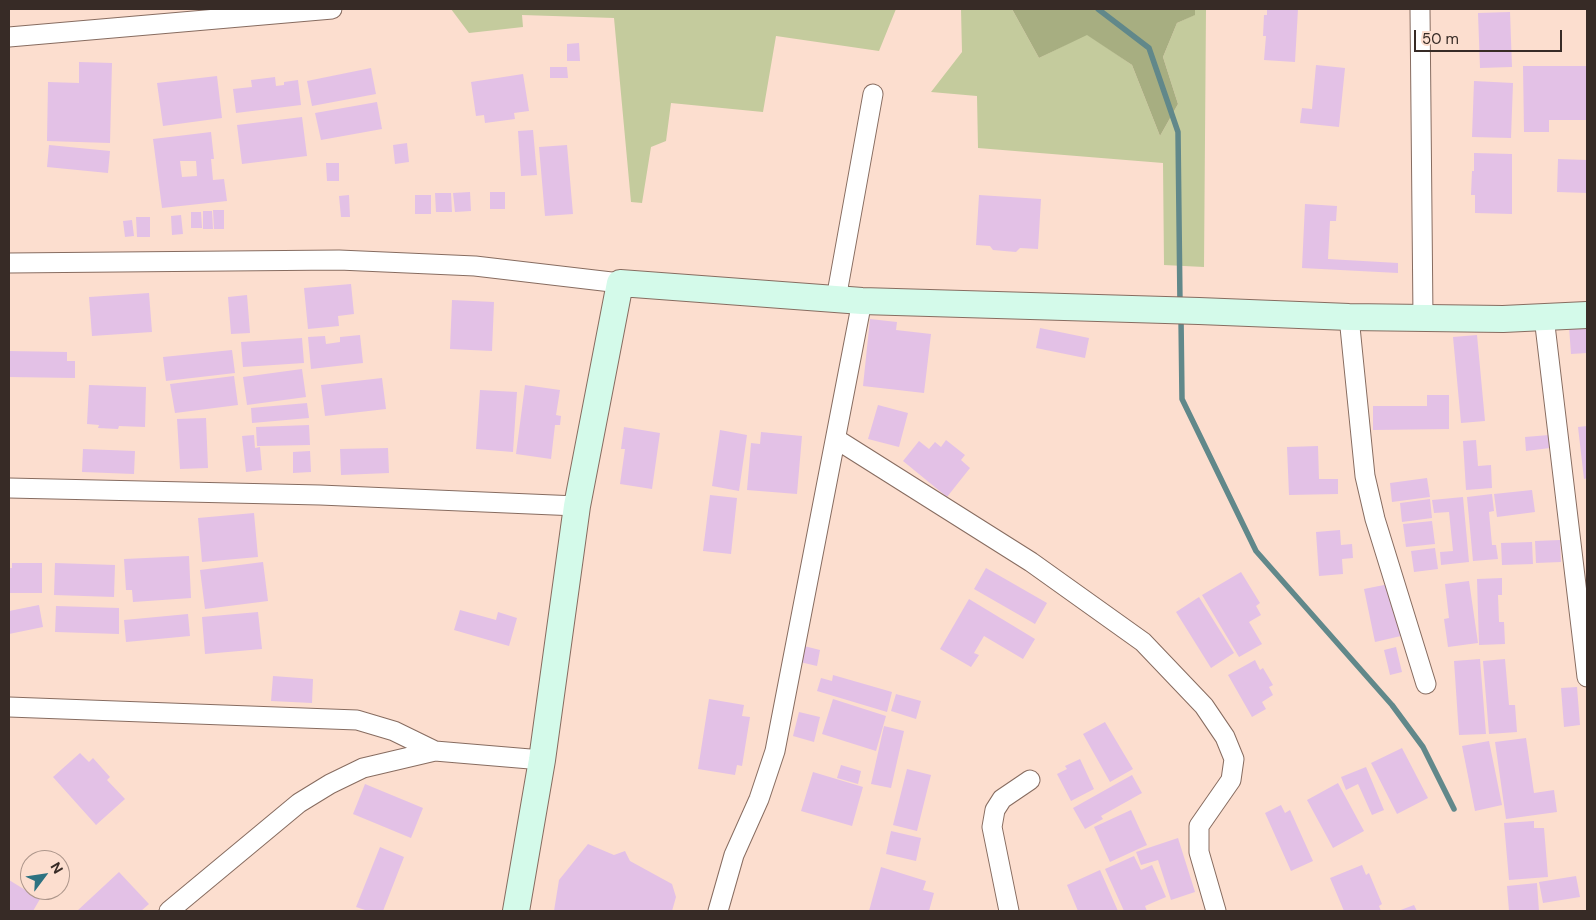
<!DOCTYPE html>
<style>
body{margin:0}
#map{position:relative;width:1596px;height:920px;overflow:hidden;background:#fcdecf;font-family:"DM Sans",sans-serif}
canvas{display:block}
.frame{position:absolute;inset:0;border:10px solid #372b26;pointer-events:none}
.north{position:absolute;left:20px;top:850px;width:50px;height:50px;box-sizing:border-box;background:#fcdecf;border:1px solid #ad968b;border-radius:50%;rotate:59deg;font-size:14px;font-weight:700;line-height:20px;text-align:center;color:#372b26}
.north::after{content:'';display:block;margin:auto;width:18px;height:22px;background:#2d7281;clip-path:polygon(50% 0,100% 100%,50% 72%,0 100%)}
.scale{position:absolute;left:1414px;top:30px;width:148px;height:22px;box-sizing:border-box;border:2px solid #372b26;border-top:0;padding-left:6px;font-size:15px;line-height:18px;white-space:nowrap;color:#372b26;-webkit-text-stroke:4px #fcdecf;paint-order:stroke}
</style>
<div id="map">
<canvas width="1596" height="920"></canvas>
<div class="frame"></div>
<div class="north">N</div>
<div class="scale">50 m</div>
</div>
<script>
const ctx = document.querySelector('canvas').getContext('2d');
ctx.lineJoin = 'round';
function paint(path, color) { ctx.fillStyle = color; ctx.fill(path, 'evenodd'); }
function strokePath(path, color, width, dash) { ctx.strokeStyle = color; ctx.lineWidth = width; ctx.lineCap = dash ? 'butt' : 'round'; ctx.setLineDash(dash || []); ctx.stroke(path); }
const green = new Path2D(`
 M451 9H896L879 51 776 36 763 112 671 103 666 141 651 147 642 203 631 202 614 18 522 15 523 27 469 33Z
 M961 9H1012L1039 58 1087 34 1132 65 1160 136 1178 104 1163 57 1177 23 1194 15 1195 9H1206L1204 267 1164 265 1163 163 978 148 977 96 931 92 962 52Z`);
const forest = new Path2D(`
 M1012 9H1195V15L1177 23 1163 57 1178 104 1160 136 1132 65 1087 35 1039 58Z`);
const stream = new Path2D(`
 M1098 9 1149 48 1178 132 1180 304
 M1181 318 1182 399 1256 551 1392 705 1423 747 1454 809`);
const building = new Path2D(`
 M1267 9H1298L1295 62 1264 60 1266 36H1263L1264 15H1267Z
 M1510 12 1512 67 1480 68 1478 13Z
 M579 43 580 61H567V44Z
 M79 62 112 63 110 143 47 141 48 82 79 83Z
 M1316 65 1345 68 1339 127 1300 123 1302 108 1312 109Z
 M1523 66H1587V120H1549V132H1524Z
 M550 67H567L568 78H550Z
 M371 68 376 94 312 106 307 81Z
 M523 74 529 111 514 113 515 119 485 123 484 115 476 116 471 82Z
 M217 76 222 118 163 126 157 83Z
 M275 77 276 86 284 85V82L298 80 301 105 236 113 233 89 252 87 251 80Z
 M1474 81 1513 83 1511 138 1472 137Z
 M377 102 382 129 321 140 315 113Z
 M302 117 307 156 242 164 237 125Z
 M533 130 537 175 521 176 518 131Z
 M211 132 214 159H211L213 180 224 179 227 201 162 208 153 139ZM180 161H196L197 176 182 177Z
 M407 143 409 162 395 164 393 145Z
 M49 145 110 151 108 173 47 167Z
 M567 145 573 214 545 216 539 147Z
 M1474 153 1512 154V214L1475 213V195H1471L1472 171H1474Z
 M1558 159 1587 160V193L1557 192Z
 M326 163H339V181H327Z
 M470 192 471 211 455 212 453 193Z
 M490 192H505V209H490Z
 M435 193H451L452 212H436Z
 M349 195 350 217H341L339 196Z
 M415 195H431V214H415Z
 M979 195 1041 199 1038 249 1020 248 1016 252 993 250 990 246 976 245Z
 M1305 204 1337 206 1336 221H1330L1328 259 1398 263V273L1302 268Z
 M213 210H224V229H214Z
 M203 211H212L213 229H203Z
 M191 212H201L202 228H191Z
 M181 215 183 234 172 235 171 216Z
 M136 217H150V237H137Z
 M132 220 134 236 125 237 123 221Z
 M351 284 354 314 338 316 339 326 308 329 304 288Z
 M149 293 152 332 92 336 89 297Z
 M247 295 250 333 231 334 228 297Z
 M452 300 494 302 492 351 450 349Z
 M870 319 897 322 896 330 931 334 924 393 863 386Z
 M1587 326V353L1571 354 1569 327Z
 M1040 328 1089 338 1085 358 1036 348Z
 M360 335 363 363 311 369 308 337 325 336 326 344 340 342V337Z
 M1477 335 1485 421 1461 423 1453 337Z
 M302 338 304 363 243 367 241 342Z
 M232 350 235 373 166 381 163 357Z
 M9 351 67 352V361H75V378L9 377Z
 M302 369 306 397 247 405 243 377Z
 M234 376 238 405 175 413 170 384Z
 M382 378 386 409 325 416 321 385Z
 M89 385 146 387 145 427 119 426 118 429 98 428 99 425 87 424Z
 M525 385 560 390 556 415 561 416 560 425H555L551 459 516 454Z
 M480 390 517 392 513 452 476 449Z
 M1427 395H1449V429L1373 430V406H1427Z
 M307 403 309 418 252 423 251 408Z
 M878 405 908 413 899 447 868 439Z
 M206 418 208 468 180 469 177 419Z
 M309 425 310 445 257 446 256 427Z
 M1587 426V478L1584 479 1578 427Z
 M624 427 660 433 652 489 620 484 625 449H621Z
 M720 430 747 435 739 491 712 486Z
 M761 432 802 436 797 494 747 490 751 443 760 444Z
 M254 435 255 448 260 447 262 470 246 472 242 436Z
 M1549 435 1550 448 1526 451 1525 437Z
 M946 440 965 455 961 460 970 468 947 497 903 461 919 441 929 449 935 442 941 447Z
 M1476 440 1478 466 1491 465 1492 488 1466 490 1463 441Z
 M1318 446 1319 479H1338V494L1289 495 1287 447Z
 M388 448 389 473 341 475 340 449Z
 M83 449 135 451 134 474 82 472Z
 M310 451 311 472 293 473V452Z
 M1427 478 1430 497 1392 502 1390 483Z
 M1532 490 1535 512 1497 517 1494 494Z
 M1492 494 1494 511 1489 512 1492 545H1496L1498 559 1473 561 1467 497Z
 M710 495 737 498 731 554 703 551Z
 M1463 497 1469 562 1441 565 1440 552 1453 551 1449 512 1434 513 1432 500Z
 M1430 499 1432 518 1402 522 1400 503Z
 M254 513 258 557 202 562 198 518Z
 M1432 521 1435 544 1406 547 1403 524Z
 M1340 530 1341 545 1352 544 1353 558 1342 559 1343 574 1319 576 1316 532Z
 M1560 540 1561 562 1536 563 1535 541Z
 M1532 542 1533 564 1502 565 1501 543Z
 M1435 548 1438 569 1414 572 1411 551Z
 M189 556 191 598 133 602 132 590H126L124 559Z
 M263 562 268 601 205 609 200 570Z
 M12 563H42V593H9V568H12Z
 M55 563 115 565 114 597 54 595Z
 M986 568 1047 603 1035 624 974 589Z
 M1241 572 1260 603 1256 606 1261 615 1249 622 1262 644 1239 657 1202 595Z
 M1502 578V595H1498L1499 622H1504L1505 644 1479 645 1477 579Z
 M1469 581 1478 643 1448 647 1444 619 1449 618 1445 584Z
 M1389 584 1401 636 1375 642 1364 589Z
 M1199 597 1234 653 1211 668 1176 612Z
 M969 599 1035 639 1023 659 984 636 974 653 979 655 971 667 940 649Z
 M39 605 43 627 9 634V611Z
 M56 606 119 608V634L55 632Z
 M460 610 496 620 498 612 517 618 509 646 454 630Z
 M258 612 262 649 205 654 202 617Z
 M188 614 190 636 126 642 124 620Z
 M804 646 820 650 817 666 800 662Z
 M1396 647 1402 672 1390 675 1384 650Z
 M1480 659 1486 734 1459 735 1454 661Z
 M1505 659 1509 705H1515L1517 732 1489 734 1483 661Z
 M1255 660 1260 670 1263 668 1273 685 1269 687 1273 695 1262 702 1266 709 1252 717 1228 675Z
 M833 675 892 692 887 712 817 691 821 678 832 681Z
 M273 676 313 679 312 703 271 701Z
 M1577 687 1580 725 1564 727 1561 688Z
 M896 694 921 701 916 719 891 711Z
 M709 699 744 705 742 716 750 717 742 766 737 765 735 775 698 769Z
 M833 699 886 716 876 751 822 734Z
 M799 712 820 717 814 742 793 736Z
 M1105 722 1133 769 1110 782 1083 734Z
 M884 726 904 731 891 788 871 784Z
 M1526 738 1534 793 1554 790 1557 812 1506 819 1495 742Z
 M1489 741 1502 805 1475 811 1462 746Z
 M1402 748 1428 798 1397 814 1371 763Z
 M80 753 89 762 93 758 110 777 107 780 125 799 96 825 53 777Z
 M1080 759 1094 789 1071 801 1057 774 1067 769 1065 766Z
 M841 765 861 771 858 784 837 778Z
 M1366 767 1384 810 1372 815 1358 784 1346 790 1341 777Z
 M907 769 931 775 917 831 893 825Z
 M813 772 863 787 852 826 801 811Z
 M1132 775 1142 793 1101 816 1103 819 1085 829 1073 808Z
 M1338 783 1364 831 1333 848 1307 800Z
 M365 784 423 808 411 838 353 814Z
 M1281 805 1285 813 1290 810 1313 861 1291 871 1265 813Z
 M1131 810 1147 845 1110 862 1094 827Z
 M1534 821V828H1544L1548 877 1509 880 1504 823Z
 M891 831 921 838 916 861 886 854Z
 M1178 838 1195 892 1171 900 1158 860 1141 865 1136 852Z
 M588 844 614 855 625 851 630 861 672 884 676 897 672 911H554L559 880Z
 M380 847 404 857 383 911H368L356 907Z
 M1134 856 1141 870 1152 865 1166 897 1145 906 1147 911H1124L1105 869Z
 M1362 865 1366 875 1369 873 1382 904 1379 906 1381 911H1344L1330 878Z
 M881 867 926 881 923 890 934 893 929 911H869Z
 M1100 870 1118 911H1078L1067 885Z
 M119 872 149 904 141 911H77Z
 M1576 876 1580 897 1543 903 1539 882Z
 M9 880 40 899 33 911H9Z
 M1537 883 1539 911H1509L1507 886Z
 M1414 905 1417 911H1398Z`);
const street = new Path2D(`
 M1420 9 1423 318
 M9 37 332 9
 M9 263 339 260 475 266 620 283
 M836 299 873 94
 M1349 317 1365 476 1375 519 1426 684
 M1544 317 1587 677
 M836 439 1031 562 1143 642 1204 706 1225 737 1234 759 1231 780 1199 826V852L1216 911
 M9 488 320 495 577 506
 M9 707 357 720 394 731 435 751
 M169 911 299 803 330 784 363 768 435 751 542 760
 M718 911 734 855 759 799 775 751 862 301
 M1009 911 992 827 995 810 1002 799 1030 780`);
const secondary = new Path2D(`
 M516 911 542 760 577 506 620 283 862 301 1199 311 1349 317 1503 319 1587 315`);
paint(green, '#c4cb9d');
paint(forest, '#a7ae81');
strokePath(stream, '#61888a', 5.5);
paint(building, '#e3c1e6');
strokePath(street, '#876c60', 21);
strokePath(secondary, '#876c60', 28);
strokePath(street, '#fff', 19);
strokePath(secondary, '#d4faea', 26);
</script>
